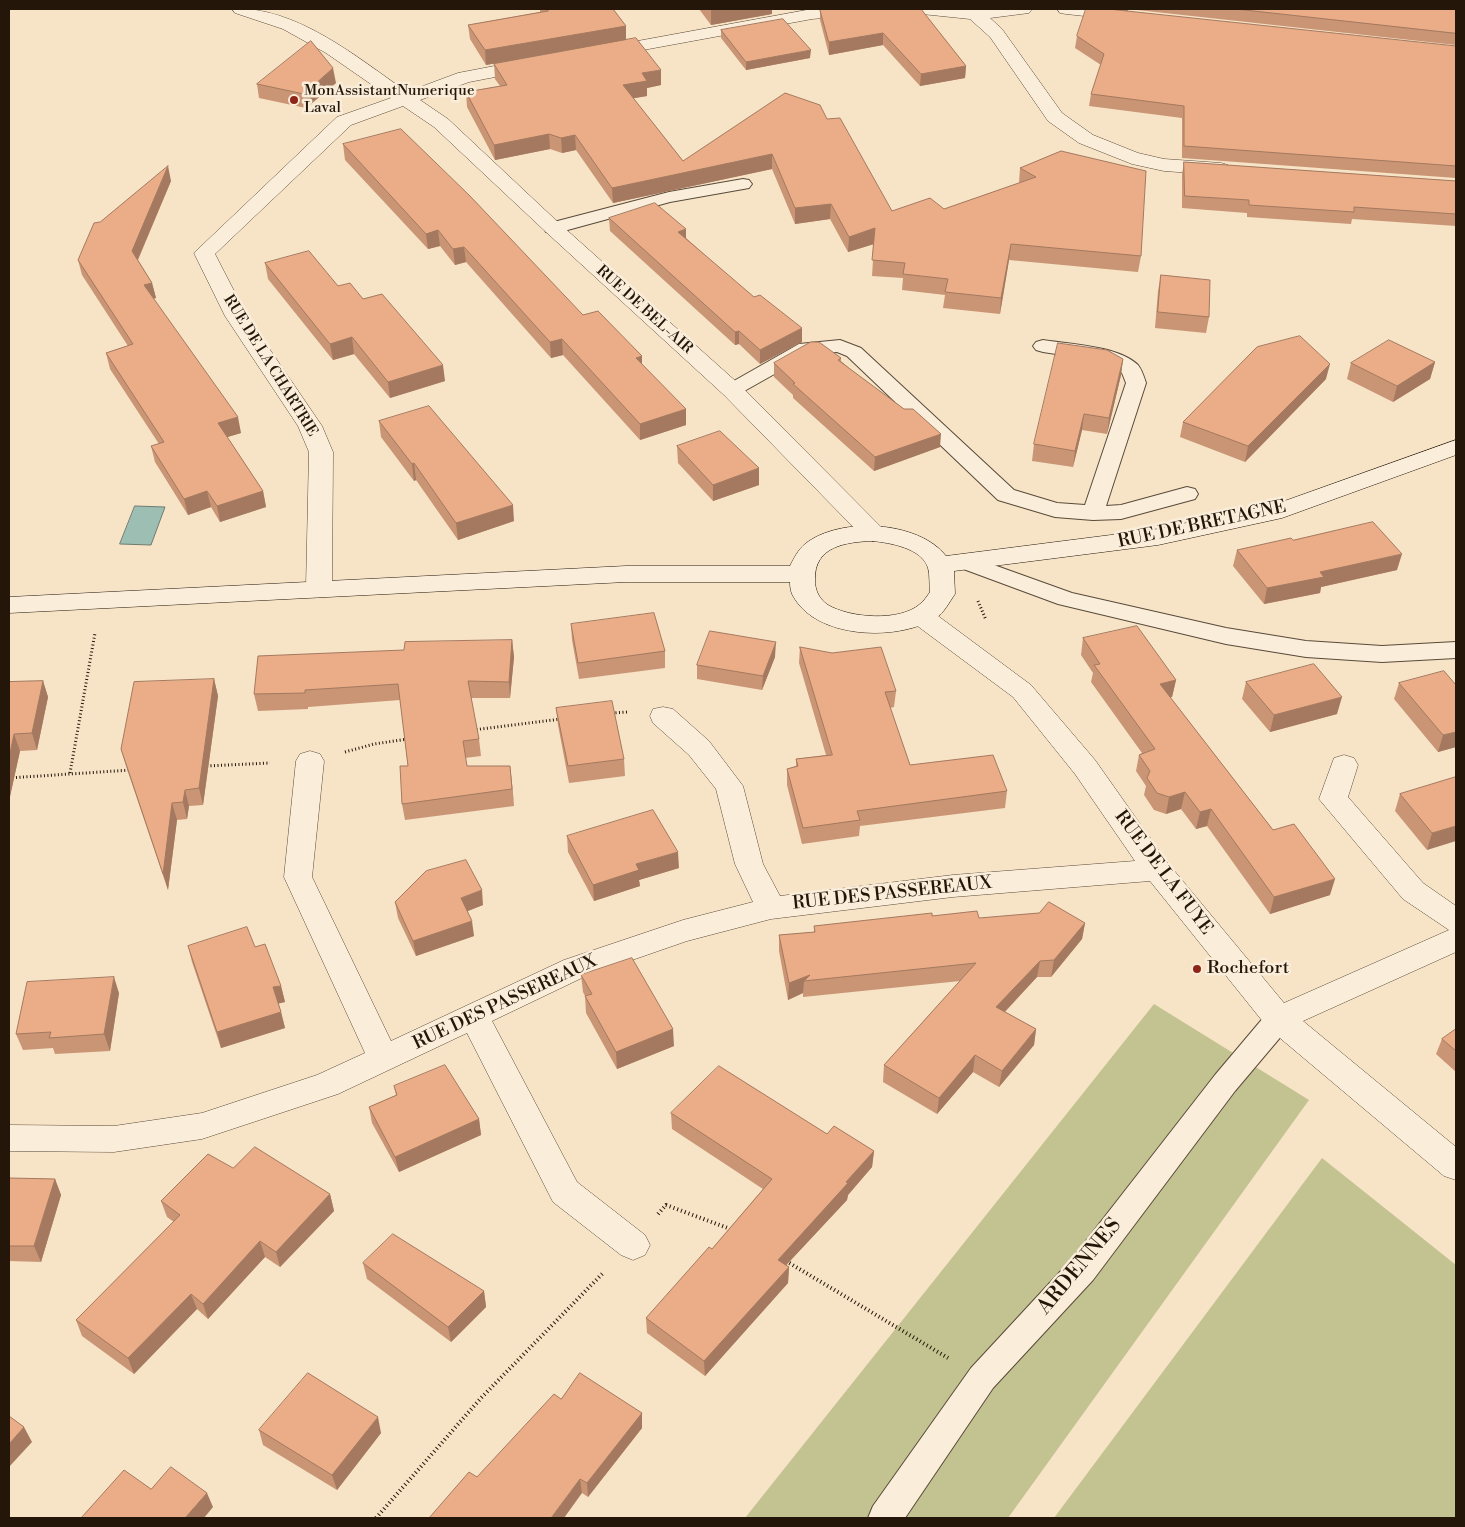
<!DOCTYPE html>
<style>
body{margin:0}
#map{position:relative;width:1465px;height:1527px;overflow:hidden;background:#f7e3c6;font-family:"Libre Bodoni",serif}
canvas{display:block}
.frame{position:absolute;inset:0;border:10px solid #24170a;pointer-events:none}
</style>
<div id="map">
<canvas width="1465" height="1527"></canvas>
<div class="frame"></div>
</div>
<script>
const ctx = document.querySelector('canvas').getContext('2d');
ctx.lineJoin = 'round';
function paint(path, color) { ctx.fillStyle = color; ctx.fill(path, 'evenodd'); }
function strokePath(path, color, width, dash) { ctx.strokeStyle = color; ctx.lineWidth = width; ctx.lineCap = dash ? 'butt' : 'round'; ctx.setLineDash(dash || []); ctx.stroke(path); }
function label(font, color, halo, rows, align = 'center') {
  ctx.font = font + ' "Libre Bodoni",serif'; ctx.lineWidth = 5; ctx.setLineDash([]); ctx.textBaseline = 'middle'; ctx.strokeStyle = halo; ctx.fillStyle = color; for (const [text, x, y, turn = 0] of rows) {
    ctx.save(); ctx.translate(x, y); ctx.rotate((+turn || 0) * Math.PI / 180); ctx.textAlign = isNaN(turn) ? turn : align; if (halo) ctx.strokeText(text, 0, 0); ctx.fillText(text, 0, 0); ctx.restore();
  }
}
const green = new Path2D(`
 M1154 1004 1309 1100 1008 1518H745Z
 M1322 1158 1456 1265V1518H1054Z`);
const water = new Path2D(`
 M135 506 165 507 151 545 120 544Z`);
const pathFar1 = new Path2D(`
 M978 601 986 620
 M612 713 628 712
 M473 730 561 719
 M345 752 374 744 408 739
 M207 766 270 763
 M70 773 95 633
 M9 778 131 770`);
const path = new Path2D(`
 M658 1214 666 1205 733 1230
 M786 1261 948 1358
 M376 1518 481 1398 603 1273`);
const lane = new Path2D(`
 M743 179 749 180 752 184 749 188 670 202 553 234 546 232 544 228 546 224 669 192Z
 M840 340 861 348 1014 490 1057 503 1085 505 1126 383 1122 373 1115 368 1095 360 1043 352 1036 350 1033 346 1036 342 1043 340C1069 344 1119 346 1138 365 1142 370 1144 377 1146 383L1106 506 1121 505 1187 487 1195 489 1198 494 1195 499 1121 519 1093 520 1055 517 998 500 847 356 837 352 810 354 739 394 732 396 725 394 722 390 725 386 799 344Z
 M966 555 1072 593 1226 628 1306 641 1382 646 1456 642V658L1382 662 1306 657 1226 644 1058 604 958 567 955 562 958 557Z
 M1279 1008 1289 1011 1293 1019 1289 1027 1235 1091 1093 1280 993 1388 905 1518H868L873 1506 971 1368 1071 1260 1215 1075 1269 1011Z`);
const street = new Path2D(`
 M232 9C295 5 358 58 407 92L458 73 531 59 537 61 540 65 537 69 469 82 420 100 448 119 560 224 740 385 882 528 885 533 882 538 873 541 864 538 724 395 546 232 434 127 403 106 351 125 215 254 247 316 322 426 333 452 332 588 328 594 319 596 310 594 306 588 309 452 298 426 225 316 194 253 337 117 391 98 326 53 283 29 235 13Z
 M812 9H879L876 13 870 14 812 19 605 57 599 56 596 52 599 48 605 47Z
 M913 9H1032L1029 13 990 18 1002 29 1062 113 1093 135 1138 153 1164 159 1221 163 1228 165 1231 169 1228 173 1221 175 1164 171 1132 164 1079 143 1048 121 990 37 970 19 922 14 916 13Z
 M1057 9H1113L1128 11 1131 15 1128 19 1122 20 1066 14 1060 13Z
 M921 608 930 610 1031 685 1095 760 1167 862 1284 1003 1449 930 1403 899 1319 799 1334 758 1344 755 1354 758 1358 765 1348 797 1423 883 1456 906V952L1303 1021 1456 1147V1180L1444 1176 1268 1028 1150 881 953 897 771 919 687 941 586 976 492 1021 577 1182 645 1235 650 1245 645 1255 633 1260 621 1255 553 1202 467 1033 338 1094 202 1139 114 1152 9 1151V1125L114 1126 202 1113 317 1075 365 1053 284 877 296 761 300 754 310 751 320 754 324 761 312 877 391 1041 564 960 683 920 753 902 735 864 716 789 689 755 653 723 650 716 653 709 663 707 673 709 709 741 743 786 763 864 780 896 953 875 1135 861 1075 774 1013 697 912 622 908 616 912 610Z`);
const secondary = new Path2D(`
 M1456 440V455L1282 518 1158 545 954 571 955 594C950 601 944 613 936 618 900 640 829 639 800 606 793 597 790 593 790 582H626L9 613V597L626 566H790C794 558 798 550 805 544 840 516 919 521 946 556L1158 529 1276 504ZM873 541C890 543 922 548 928 568 930 575 929 585 930 592 927 596 924 601 920 604 900 622 850 618 828 605 819 599 815 590 815 580 814 546 846 542 873 541Z`);
const wall = new Path2D(`
 M540 9H613L626 26V40L661 85 647 88V96L633 98 683 161 827 119 892 211 944 209 1019 183 1020 168 1061 151 1141 256 1138 272 1009 260 1000 314 943 308 945 295 902 290 903 278 872 276 874 244 848 252 830 219 795 224 772 169 613 203 576 150 562 153 550 149 495 160 467 107 466 92 500 86 495 79 494 64 621 41 486 65 470 39 468 25 540 12Z
 M699 9H772V14L711 25Z
 M820 9H921L966 66 965 78 920 86 883 45 829 55 820 20Z
 M1128 9H1456V45Z
 M721 30 810 58 746 70 721 38Z
 M1077 36 1456 46V178L1182 158V118L1089 106 1091 94 1101 65 1075 48Z
 M336 83 306 108 259 98 257 84Z
 M343 144 583 315 642 364 686 425 640 440 563 355 551 358 466 262 455 265 440 246 428 249 345 160Z
 M1184 162 1456 181V226L1352 219 1351 224 1247 217V213L1182 208V174Z
 M171 181 138 260 152 283 156 298 153 299 241 433 227 437 263 491 266 507 220 522 211 507 188 515 155 462 151 446 159 444 110 369 106 353 128 346 82 275 78 260Z
 M609 218 686 229V238L802 342 760 364 739 344 735 345 610 231Z
 M265 263 338 286 363 299 445 381 390 398 354 354 333 360 268 279Z
 M1161 275 1209 317 1206 333 1155 328 1158 291Z
 M841 358V361L940 447 874 471 793 398V395L774 377V363Z
 M1123 359 1121 375 1107 434 1082 430 1073 467 1032 461 1034 444Z
 M1435 362 1430 379 1393 402 1347 379 1351 363Z
 M1326 379 1245 462 1180 437 1183 422Z
 M379 421 514 521 458 540 416 480 414 481 381 437Z
 M677 446 759 485 713 501 678 463Z
 M1293 540 1397 570 1321 587 1320 593 1264 604 1233 566 1237 550Z
 M571 624 665 651V668L579 679 572 640Z
 M1083 638 1176 680 1172 697H1170L1273 830 1330 895 1270 914 1207 826 1196 829 1181 809 1166 814 1154 810 1144 795 1146 786 1136 771 1139 755 1142 753 1091 682 1093 673 1081 655Z
 M512 640 514 657 510 698H471L479 739 481 756 465 758 467 766H510L514 806 405 820 402 804 408 766 400 700 308 707V709L258 711 254 694 404 650Z
 M800 647 896 691 894 707 890 708 910 765 1007 791 1005 808 860 826 859 836 802 844 787 785V769L796 766V759L826 755 799 663Z
 M775 657 762 690 697 679V665Z
 M214 679 218 696 203 805 189 806 187 819 177 820 168 890 126 766 121 749Z
 M43 681 48 697 37 750 20 751 9 801V682Z
 M1246 682 1337 714 1270 732 1242 699Z
 M1399 683 1456 747 1438 752 1394 699Z
 M556 708 624 759 625 776 569 783 558 725Z
 M1456 777 1427 850 1395 811 1400 794Z
 M567 836 679 868 639 880 640 886 594 901 568 852Z
 M395 902 483 905 467 911 474 936 416 956 398 918Z
 M932 916 1085 923 1082 939 1051 977H1037L1005 1012 1036 1029 1034 1045 999 1087 973 1072 937 1114 883 1082 884 1065 960 981 803 997V993L788 1000 779 951V935L814 932V926Z
 M188 946 255 947 281 986 285 1002 278 1003 281 1012 285 1028 221 1048 192 962Z
 M581 975 674 1046 617 1069 586 1013 585 996 583 992Z
 M119 993 110 1051 55 1054 53 1048 23 1050 16 1034Z
 M1456 1029V1072L1436 1054 1442 1039Z
 M394 1086 479 1119 481 1135 399 1172 372 1123 369 1107 396 1095Z
 M671 1113 827 1134 874 1151 872 1167 848 1195 847 1200 786 1265 789 1267 788 1283 705 1376 647 1333 646 1318 712 1249 763 1189 672 1129Z
 M233 1168 330 1194 334 1211 280 1267 265 1257 208 1319 197 1309 134 1374 82 1336 76 1320 174 1222 167 1217 161 1201Z
 M9 1178 55 1179 61 1195 41 1262 9 1261Z
 M363 1263 484 1291 486 1307 451 1342 367 1279Z
 M561 1399 642 1413V1428L588 1497 582 1493 477 1477Z
 M259 1430 381 1433 337 1490 263 1445Z`);
const shadedWall = new Path2D(`
 M721 9H772V14L711 25V10Z
 M626 26V40L486 65 485 50Z
 M883 33V45L829 55V42Z
 M811 50 810 58 746 70V62Z
 M966 66 965 78 920 86 921 74Z
 M333 68 336 83 306 108 304 94Z
 M661 70V85L647 88V96L624 100 623 85 642 73Z
 M549 134 550 149 495 160 494 145Z
 M575 135 576 150 562 153 561 138Z
 M772 154V169L613 203 612 188Z
 M168 166 171 181 135 266 132 251Z
 M831 204 830 219 795 224V208Z
 M875 228 874 244 848 252 849 237Z
 M686 229V242L678 232Z
 M438 230 440 246 428 249 426 234Z
 M1011 244 1009 260 1000 314 1001 298Z
 M464 247 466 262 455 265 453 249Z
 M152 283 156 298 147 300 144 285Z
 M802 328V342L760 364V350Z
 M739 331V344L735 345V332Z
 M352 337 354 354 333 360 330 344Z
 M562 339 563 355 551 358 550 342Z
 M642 356V372L636 358Z
 M1123 359 1121 375 1107 434 1109 418Z
 M1435 362 1430 379 1393 402 1397 386Z
 M1330 364 1326 379 1245 462 1248 446Z
 M443 365 445 381 390 398 388 382Z
 M686 409V425L640 440V424Z
 M1084 414 1082 430 1073 467 1075 451Z
 M238 417 241 433 221 439 218 423Z
 M941 434 940 447 874 471 875 457Z
 M414 463 416 480 414 481 412 464Z
 M759 468V485L713 501V485Z
 M207 491 211 507 188 515 184 499Z
 M263 491 266 507 220 522 217 506Z
 M513 505 514 521 458 540 456 523Z
 M1402 554 1397 570 1321 587 1320 593 1264 604 1267 588 1320 572Z
 M512 640 514 657 510 698 509 682Z
 M776 642 775 657 762 690 763 676Z
 M214 679 218 696 203 805 199 788Z
 M1176 680 1172 697 1157 701 1160 684Z
 M43 681 48 697 37 750 32 733Z
 M1342 697 1337 714 1270 732 1274 715Z
 M1456 732V747L1438 752 1443 735Z
 M14 734 20 751 9 801V758Z
 M510 766 512 783 514 806 512 789Z
 M185 790 189 806 187 819 183 802Z
 M1185 792 1181 809 1166 814 1169 797Z
 M172 803 177 820 168 890 163 874Z
 M1211 809 1207 826 1196 829 1200 812Z
 M1456 826V841L1427 850 1432 833Z
 M678 852 679 868 639 880 640 886 594 901 593 885 636 864Z
 M1335 879 1330 895 1270 914 1274 897Z
 M482 890 483 905 463 913 461 898Z
 M472 921 474 936 416 956 413 941Z
 M1085 923 1082 939 1051 977 1054 960Z
 M1040 961 1037 977 994 1023 996 1007Z
 M810 975 804 981 803 993 788 1000 789 983Z
 M114 977 119 993 110 1051 104 1034Z
 M281 986 285 1002 277 1004 273 987Z
 M281 1012 285 1028 221 1048 217 1032Z
 M673 1029 674 1046 617 1069 616 1052Z
 M1036 1029 1034 1045 999 1087 1002 1071Z
 M975 1055 973 1072 937 1114 939 1098Z
 M479 1119 481 1135 399 1172 395 1157Z
 M874 1151 872 1167 848 1195 847 1200 777 1275 778 1260 846 1182Z
 M55 1179 61 1195 41 1262 34 1246Z
 M330 1194 334 1211 280 1267 276 1252Z
 M260 1241 265 1257 208 1319 203 1304Z
 M789 1267 788 1283 705 1376 704 1361Z
 M484 1291 486 1307 451 1342 448 1327Z
 M191 1294 197 1309 134 1374 128 1358Z
 M642 1413V1428L588 1497 587 1483Z
 M378 1417 381 1433 337 1490 332 1475Z
 M24 1427 32 1442 9 1467V1444Z
 M580 1479 582 1493 564 1518H551Z
 M207 1493 213 1507 204 1518H185Z`);
const building = new Path2D(`
 M546 9H613L626 26 485 50 468 25 548 11Z
 M710 9H721L711 10Z
 M820 9H921L966 66 921 74 883 33 829 42Z
 M1086 9H1108L1456 46V166L1184 146V106L1091 94 1104 54 1077 36Z
 M1236 9H1456V33Z
 M783 19 811 50 746 62 721 30Z
 M636 38 661 70 642 73 647 81 623 85 683 161 785 93 820 105 827 119 840 118 892 211 930 198 944 209 1036 177 1020 168 1061 151 1146 171 1141 256 1011 244 1001 298 945 292 948 279 903 274 905 263 872 260 875 228 849 237 831 204 795 208 772 154 612 188 575 135 561 138 549 134 494 145 466 92 507 85 494 64Z
 M311 41 333 68 304 94 257 84Z
 M401 129 470 196 583 315 598 311 642 356 636 358 686 409 640 424 562 339 550 342 464 247 453 249 438 230 426 234 343 144Z
 M1184 162 1456 181V214L1354 207V212L1249 205V200L1185 196Z
 M168 166 132 251 152 283 144 285 238 417 218 423 263 491 217 506 207 491 184 499 151 446 164 442 106 353 133 344 78 260 94 223 100 222Z
 M655 203 686 229 678 232 754 297 760 295 802 328 760 350 739 331 735 332 609 218Z
 M309 251 338 286 350 283 363 299 382 294 443 365 388 382 352 337 330 344 265 263Z
 M1161 275 1210 280 1209 317 1158 312Z
 M1300 336 1330 364 1248 446 1183 422 1257 347Z
 M1389 340 1435 362 1397 386 1351 363Z
 M811 342H819L841 358 838 360 904 409H913L941 434 875 457 793 384 795 383 774 363Z
 M1058 343 1107 350 1123 359 1109 418 1084 414 1075 451 1034 444Z
 M429 406 513 505 456 523 414 463 412 464 379 421Z
 M720 431 759 468 713 485 677 446Z
 M1373 522 1402 554 1320 572 1324 577 1267 588 1237 550 1291 538 1293 540Z
 M654 613 665 651 578 663 571 624Z
 M1137 626 1176 680 1160 684 1273 830 1294 824 1335 879 1274 897 1211 809 1200 812 1185 792 1169 797 1157 793 1147 778 1150 771 1139 755 1155 749 1094 665 1100 664 1083 638Z
 M710 631 776 642 763 676 697 665Z
 M512 640 509 682 468 681 479 739 463 741 467 766H510L512 789 402 804 400 766H408L398 684 305 690V693L254 694 258 656 404 650 405 642Z
 M800 647 832 653 881 647 896 691 885 692 910 765 993 755 1007 791 857 811 860 820 803 828 787 769 798 766 796 759 832 755Z
 M1314 664 1342 697 1274 715 1246 682Z
 M1444 671 1456 685V732L1443 735 1399 683Z
 M214 679 199 788 185 790 183 802 172 803 163 874 121 749 134 682Z
 M43 681 32 733 14 734 9 758V682Z
 M612 701 624 759 568 766 556 708Z
 M1456 777V826L1432 833 1400 794Z
 M653 810 678 852 636 864 639 870 593 885 567 836Z
 M466 860 482 890 461 898 472 921 413 941 395 902 426 871Z
 M1049 902 1085 923 1054 960 1040 961 996 1007 1036 1029 1002 1071 975 1055 939 1098 884 1065 976 963 804 981 810 975 789 983 779 935 815 932 814 926 932 913V916L977 911 979 918 1039 913Z
 M247 927 255 947 265 944 281 986 273 987 281 1012 217 1032 188 946Z
 M632 958 673 1029 616 1052 585 996 592 994 581 975Z
 M114 977 104 1034 49 1038 51 1032 16 1034 27 982Z
 M1456 1029V1051L1442 1039Z
 M445 1065 479 1119 395 1157 369 1107 397 1095 394 1086Z
 M719 1066 827 1134 834 1126 874 1151 846 1182 848 1183 778 1260 789 1267 704 1361 646 1318 709 1247 712 1249 772 1179 671 1113Z
 M255 1147 330 1194 276 1252 260 1241 203 1304 191 1294 128 1358 76 1320 180 1215 161 1201 208 1154 233 1168Z
 M9 1178 55 1179 34 1246H9Z
 M393 1234 484 1291 448 1327 363 1263Z
 M308 1373 378 1417 332 1475 259 1430Z
 M580 1373 642 1413 587 1483 580 1479 551 1518H429L469 1472 477 1477 554 1394 561 1399Z
 M9 1416 24 1427 9 1444Z
 M171 1467 207 1493 185 1518H81L124 1470 151 1489Z`);
const markers = [
 [294,100,5,"#8f2418"],
 [1197,969,5,"#8f2418"]
];
const farPoinames = [
 ["MonAssistantNumerique",304,91],
 ["Laval",304,108]
];
const farStreetnames = [
 ["RUE DE BEL-AIR",644,310,42],
 ["RUE DE LA CHARTRIE",270,366,58]
];
const streetNames = [
 ["RUE DE BRETAGNE",1202,525,-12],
 ["RUE DE LA FUYE",1163,873,53],
 ["RUE DES PASSEREAUX",892,894,-6],
 ["RUE DES PASSEREAUX",505,1003,-25]
];
const poiNames = [
 ["Rochefort",1207,969]
];
const nearStreetnames = [
 ["ARDENNES",1080,1267,-50]
];
paint(green, '#c3c291');
paint(water, '#9dbeb2');
strokePath(water, '#6d7b6f', 1);
strokePath(lane, '#594a39', 2);
strokePath(street, '#594a39', 1);
strokePath(secondary, '#24170a', 1);
strokePath(pathFar1, '#24170a', 3, [1, 2.5]);
strokePath(path, '#24170a', 4, [1, 3]);
paint(lane, '#faedda');
paint(street, '#faedda');
paint(secondary, '#faedda');
paint(wall, '#c99575');
paint(shadedWall, '#a4795f');
paint(building, '#eaad88');
strokePath(building, '#a4795f', 1);
for (const [x, y, r, color] of markers) { const dot = new Path2D(); dot.arc(x, y, r, 0, 2 * Math.PI); ctx.fillStyle = color; ctx.fill(dot); strokePath(dot, '#faedda', 2); }
label('15px', '#24170a', '#faedda', farPoinames, 'left');
label('15px', '#24170a', '#faedda', farStreetnames);
label('18px', '#24170a', '#faedda', streetNames);
label('18px', '#24170a', '#faedda', poiNames, 'left');
label('21px', '#24170a', '#faedda', nearStreetnames);
</script>
